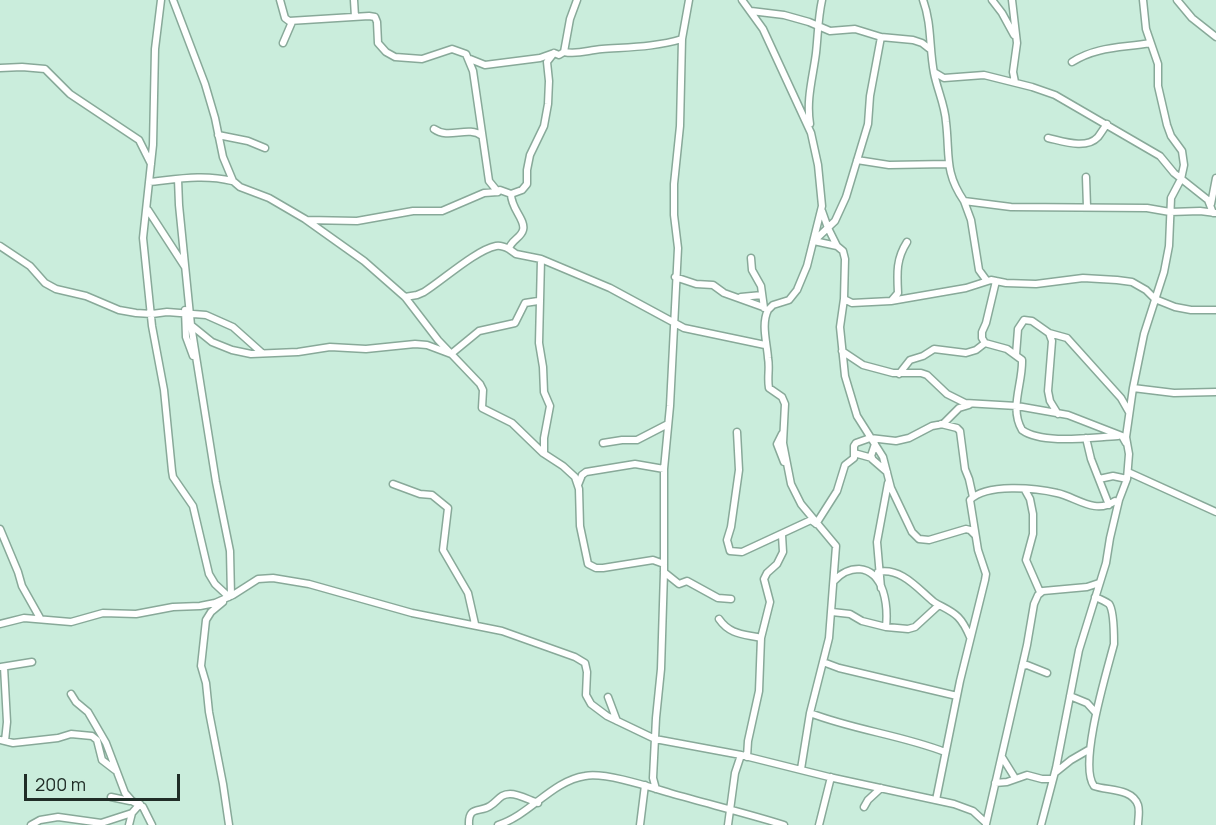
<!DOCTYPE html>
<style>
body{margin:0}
#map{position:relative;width:1216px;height:825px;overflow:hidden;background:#caeddc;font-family:Manrope,sans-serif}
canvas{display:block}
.scale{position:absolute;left:24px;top:774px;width:156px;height:27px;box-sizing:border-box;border:3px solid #202d27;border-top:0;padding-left:8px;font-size:18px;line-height:21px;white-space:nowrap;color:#202d27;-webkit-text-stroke:4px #caeddc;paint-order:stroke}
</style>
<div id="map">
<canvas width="1216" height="825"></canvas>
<div class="scale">200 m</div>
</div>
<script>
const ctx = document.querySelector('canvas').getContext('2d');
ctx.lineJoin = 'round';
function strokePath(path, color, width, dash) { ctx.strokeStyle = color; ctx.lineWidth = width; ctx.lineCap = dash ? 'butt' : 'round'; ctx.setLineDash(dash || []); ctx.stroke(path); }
const street = new Path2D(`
 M161 0 155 49 153 145 143 238 152 326 164 390 172 471 173 477 193 506 209 574 215 584 229 597
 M173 0 205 84 215 118 223 157 233 181 240 187 269 198 305 219 364 261 405 297 438 340 480 384 483 390 482 408 512 423 543 453 563 466 575 477 579 489 580 526 588 564 596 568H603L653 560 664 564
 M280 0 285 18 289 21 369 16 375 17 377 22 378 43 386 52 395 57 422 59 452 49 466 54 473 71 489 181 498 192
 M354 0 355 17
 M742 0 763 29 811 133 818 165 822 206 807 266 797 290 789 300 773 305 768 310C761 324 767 343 768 358 770 368 767 378 769 388L782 397 785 404 783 443 791 484 801 504 836 546 829 638 810 713 801 769
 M923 0C932 24 929 48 934 73 937 89 945 105 946 122 950 155 944 172 964 201L1011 207 1147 208 1170 212 1200 211 1216 213
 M992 0 1002 13 1014 35
 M1012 0 1017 43 1013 72 1015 82
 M1177 0 1192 18 1216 37
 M751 11 784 15 809 22 830 31 855 29 881 37 913 40 922 43 931 50
 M283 43 292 22
 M564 52 570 19 577 0
 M470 59 485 65 540 58 554 53 559 55 564 52C578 55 588 50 602 49 629 47 656 47 682 39
 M1072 62C1097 46 1123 48 1150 43
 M0 68 22 67 45 69 70 94 139 140 151 164
 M934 72 944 78 984 75 1032 87 1055 95 1160 156 1174 173 1208 200 1213 213
 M810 124C806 99 813 77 816 53 818 35 818 18 822 0
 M434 129C449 140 468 125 482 136
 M218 135 248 141 265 148
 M1048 138C1062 141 1086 150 1098 137 1101 133 1104 128 1107 124
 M857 160 889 165 948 164
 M1086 177 1087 207
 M178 179 179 205 191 325 216 482 230 551 231 596
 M149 182C178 179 204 174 232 181
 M511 194C511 209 526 220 523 230 521 238 511 240 509 249L516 254 541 259 610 288 684 328 765 345
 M964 201 971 220 979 270 987 281
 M1211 204 1216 178
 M148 210 185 267
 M822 211 828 228 837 246 843 251 845 259 844 299 840 327 845 376 857 416 883 457 891 488 912 532 919 539 929 540 966 529 970 530 975 535
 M307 220 357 221 413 211H442L484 193 498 192 500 190 511 194 522 190 527 184V170L530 155 544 126 548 104 549 81 547 62 554 53
 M815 240 835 221 846 197 868 124 870 96 881 37
 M813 242 814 241 837 246
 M0 246 30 266 45 283 56 289 86 296 119 310 136 313 152 314 167 312 206 315 233 327 261 352
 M751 258 752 270 761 286 764 308
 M541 259 539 343 543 367 544 392 550 406 544 438V453
 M675 277 696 284 713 285 724 293 763 307
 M996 281 986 323 982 332V338L985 343 1007 349 1022 360C1023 383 1009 408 1022 430 1043 445 1093 437 1118 436
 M405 297 417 295 424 292C443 280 476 250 496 246 501 245 505 247 509 249
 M741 297 762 295
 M844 299 852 303 891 301 966 288 991 280 1006 283 1036 284 1083 278 1117 280 1132 282 1146 290 1155 299 1175 307 1191 310H1216
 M892 300 898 293C897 273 896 259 907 242
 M185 310 186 337 193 356
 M191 325 212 342 232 350 251 354 298 352 330 347 366 349 415 344 427 345 451 354 479 331 515 323 525 303 538 301
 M1049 333 1052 341 1048 391 1050 401 1058 414
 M842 351 863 365 893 373H921L927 375 947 394 965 403 1017 406 1068 415 1122 436 1126 443
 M1016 355 1018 329 1024 320 1032 321 1049 333 1067 338 1121 398 1129 412
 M899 374 910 360 923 356 934 349 966 353 976 350 985 343
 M1133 388 1174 393 1216 392
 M941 424 957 428 960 431 965 469 969 479 973 497
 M737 432 739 470 731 527 727 540 730 551 742 552 811 520 815 523
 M782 434 777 444 784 462
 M1086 438 1091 459 1109 505
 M603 443 622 440H637L668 424
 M875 444 871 456 872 459 887 472
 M854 453 872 458
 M1128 472 1216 512
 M1099 479 1113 476 1127 479
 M393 484 420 494 432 495 448 508 443 550 468 593 475 624
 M578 485 582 475 586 472 635 464 664 469
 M1025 490 1030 499 1033 514V534L1026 560 1040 592
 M816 524 837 491 845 465 854 458V446L856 443 870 438 896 441 909 438 932 426 943 424 959 408 969 405
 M0 529 18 572 22 586 40 618
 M664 572 679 584 687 581 718 598 731 599
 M878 572C901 567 918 589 934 602 942 607 951 610 958 617 964 623 967 630 970 637
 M834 581C841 573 848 569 859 569 885 571 888 607 886 627
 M881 588 877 542 888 483
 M1095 597C1100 599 1105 601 1109 604 1114 610 1114 636 1114 644 1107 671 1078 765 1094 786 1108 791 1132 788 1138 805 1140 811 1138 819 1138 825
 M223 602 211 612 206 620 201 666 206 683 209 712 223 784 229 825
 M832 612 850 614 862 621 886 627 908 629 915 627 939 605
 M719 619C730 635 744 634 761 638
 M0 624 24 618 71 622 103 613 136 614 173 607 200 606 215 603 233 595 258 579 273 578 309 584 412 613 502 631 575 657 585 663 587 672 586 695 591 704 607 716 655 739 741 755 829 777 954 804 973 811 986 823
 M823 662 839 668 957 696
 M1022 666 1027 665 1047 673
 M1 667 32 662
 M4 667 7 722 5 741
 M71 694 76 702 88 712 106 743 125 793 132 801 143 807 152 825
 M1070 696 1087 703 1096 713
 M608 697 617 721
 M810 713C854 730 901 735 945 752
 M0 740 13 743 58 738 71 734 92 736 97 740 102 760 115 770
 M747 757 748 741 759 691 761 638 770 602 764 579 767 573 777 564 783 552 782 535
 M1002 757 1015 778
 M1056 772 1071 760 1090 749
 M995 783 1007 782 1027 775 1042 779H1053
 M656 789 653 778 656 718 661 669 664 572V469L670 406 678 248 674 215V184L680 126 682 39 689 0
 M111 797 130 801
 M936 800 960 681 985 580 986 574 978 550 970 500C986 483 1036 488 1057 493 1076 497 1095 515 1115 501L1118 503
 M864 807 868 800 881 788
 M986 824 1027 645 1034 604 1038 595 1043 591 1087 587 1099 583
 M31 825 40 820 58 817 101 823 132 813
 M129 825 132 813 140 804
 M469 825C468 805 480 813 490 806 498 801 500 794 510 794 519 794 529 800 538 803
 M498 825C530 815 552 781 585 776 605 772 650 787 670 793 708 804 746 813 784 825
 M640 825 645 785
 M728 825 735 773 741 755
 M819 825 831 777
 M1041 825 1056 768 1079 650 1106 563 1110 538 1119 500 1127 479 1129 454 1126 437 1133 388 1144 334 1164 272 1169 246 1171 198 1181 179 1184 165 1182 151 1171 136 1167 125 1158 86V64L1146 29 1143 0`);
strokePath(street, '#88a999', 9);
strokePath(street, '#fff', 6);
</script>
